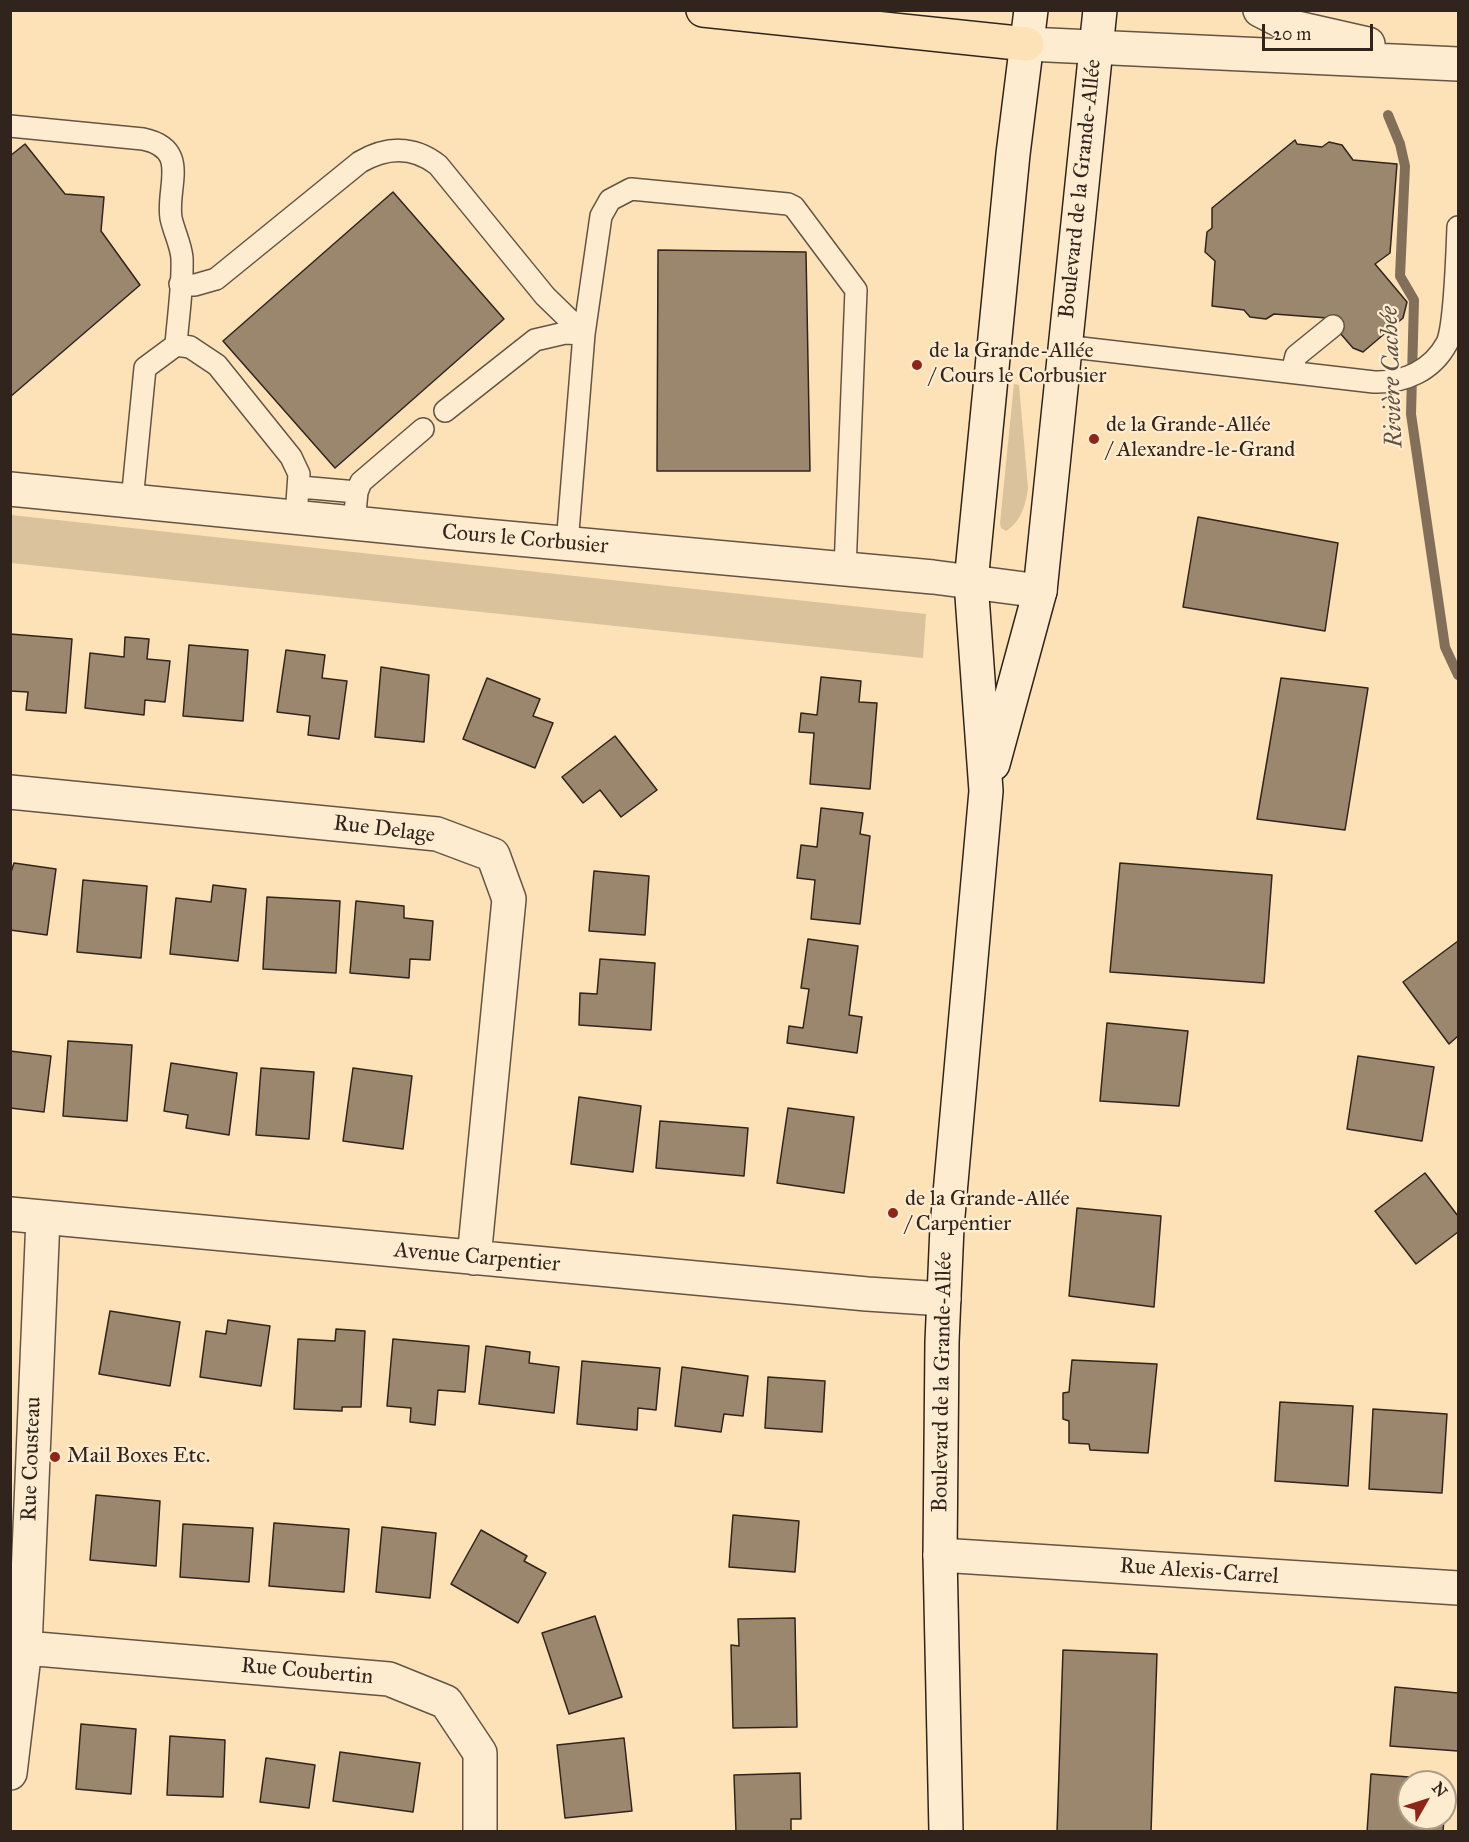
<!DOCTYPE html>
<meta charset="utf-8">
<style>
body{margin:0}
#map{position:relative;width:1469px;height:1842px;overflow:hidden;background:#fde2b7;font-family:"IM FELL Great Primer",serif}
canvas{display:block}
.frame{position:absolute;inset:0;border:12px solid #30241d;pointer-events:none}
.north{position:absolute;left:1397px;top:1770px;width:60px;height:60px;box-sizing:border-box;background:#feecd0;border:2px solid #ac9c88;border-radius:50%;rotate:51deg;font-size:16px;font-weight:700;line-height:24px;text-align:center;color:#30241d}
.north::after{content:'';display:block;margin:auto;width:21px;height:27px;background:#8f2418;clip-path:polygon(50% 0,100% 100%,50% 72%,0 100%)}
.scale{position:absolute;left:1262px;top:24px;width:111px;height:27px;box-sizing:border-box;border:3px solid #30241d;border-top:0;padding-left:8px;font-size:18px;line-height:21px;white-space:nowrap;color:#30241d;-webkit-text-stroke:4px #feecd0;paint-order:stroke}
</style>
<div id="map">
<canvas width="1469" height="1842"></canvas>
<div class="frame"></div>
<div class="north">N</div>
<div class="scale">20 m</div>
</div>
<script>
const ctx = document.querySelector('canvas').getContext('2d');
ctx.lineJoin = 'round';
function paint(path, color) { ctx.fillStyle = color; ctx.fill(path, 'evenodd'); }
function strokePath(path, color, width, dash) { ctx.strokeStyle = color; ctx.lineWidth = width; ctx.lineCap = dash ? 'butt' : 'round'; ctx.setLineDash(dash || []); ctx.stroke(path); }
function label(font, color, halo, rows, align = 'center') {
  ctx.font = font + ' "IM FELL Great Primer",serif'; ctx.lineWidth = 4.5; ctx.setLineDash([]); ctx.textBaseline = 'middle'; ctx.strokeStyle = halo; ctx.fillStyle = color; for (const [text, x, y, turn = 0] of rows) {
    ctx.save(); ctx.translate(x, y); ctx.rotate((+turn || 0) * Math.PI / 180); ctx.textAlign = isNaN(turn) ? turn : align; if (halo) ctx.strokeText(text, 0, 0); ctx.fillText(text, 0, 0); ctx.restore();
  }
}
const green = new Path2D(`
 M1014 384 1019 385 1028 488C1026 504 1021 522 1006 531L1001 528 1000 523Z
 M11 515 926 614 923 658 11 563Z`);
const stream = new Path2D(`
 M1388 115 1400 144 1405 166 1400 276 1414 300 1411 414 1445 647 1458 675`);
const building = new Path2D(`
 M1295 140 1297 144 1322 147 1329 142 1342 145 1353 160 1397 164 1390 253 1375 264 1407 302 1403 318 1363 352 1353 348 1327 318 1274 314 1266 319 1250 317 1244 310 1212 306 1215 261 1205 252 1207 232 1212 228V208Z
 M25 144 65 194 104 197 101 231 140 285 10 397V156Z
 M393 192 504 319 335 468 223 341Z
 M658 250 806 252 810 471H657Z
 M1198 517 1338 543 1325 631 1183 607Z
 M10 634 72 639 66 713 26 710 28 692 10 691Z
 M125 637 149 639 147 659 170 661 165 702 145 700 144 715 85 708 90 653 124 657Z
 M189 645 248 650 243 721 183 716Z
 M286 650 325 655 322 678 347 681 339 739 308 735 310 716 277 712Z
 M381 667 429 675 424 742 375 737Z
 M821 677 861 681 859 702 877 703 870 789 810 784 814 733 799 732 801 713 817 715Z
 M487 678 540 699 533 716 553 723 535 768 463 739Z
 M1281 678 1368 688 1345 830 1257 819Z
 M615 736 657 790 621 817 600 790 583 803 562 777Z
 M821 808 863 813 860 834 870 836 860 924 811 919 815 880 797 878 801 845 817 847Z
 M14 863 56 869 47 935 10 930V875Z
 M1120 863 1272 875 1264 983 1110 972Z
 M594 871 649 876 645 935 589 931Z
 M83 880 147 886 141 958 77 952Z
 M213 885 246 889 238 961 170 954 176 898 211 902Z
 M267 897 340 901 336 973 263 969Z
 M356 901 404 906V918L433 921 430 960 410 959 409 978 350 973Z
 M808 939 858 946 849 1015 862 1017 857 1053 787 1043 789 1026 803 1028 809 989 801 988Z
 M1458 941V1036L1449 1044 1403 982Z
 M600 959 655 963 651 1030 579 1025 580 993 597 994Z
 M1107 1023 1188 1031 1179 1106 1100 1101Z
 M68 1041 132 1045 127 1121 63 1116Z
 M10 1051 51 1056 44 1112 10 1108Z
 M1358 1056 1434 1067 1422 1141 1347 1129Z
 M171 1063 237 1073 229 1135 186 1128 188 1115 164 1111Z
 M261 1068 314 1072 309 1139 256 1135Z
 M353 1068 412 1076 403 1149 343 1141Z
 M579 1097 641 1106 633 1172 571 1164Z
 M788 1108 854 1117 844 1193 777 1183Z
 M660 1121 748 1128 744 1176 656 1168Z
 M1425 1173 1458 1216V1232L1416 1264 1375 1211Z
 M1077 1208 1161 1216 1154 1307 1069 1296Z
 M110 1311 180 1322 170 1386 99 1374Z
 M228 1320 270 1326 261 1386 200 1377 206 1331 226 1334Z
 M336 1329 365 1331 361 1407H342V1411L294 1409 298 1339 335 1341Z
 M393 1339 469 1346 465 1392 438 1390 435 1425 410 1422 411 1408 387 1406Z
 M486 1346 530 1352 529 1363 559 1367 554 1413 479 1404Z
 M1072 1360 1157 1364 1148 1453 1090 1450 1089 1444 1069 1443V1421L1063 1419V1393L1069 1392Z
 M582 1361 660 1368 656 1410 638 1408 637 1430 577 1424Z
 M682 1367 748 1376 743 1416 724 1414 721 1432 675 1426Z
 M768 1377 825 1381 822 1432 765 1428Z
 M1280 1402 1353 1406 1348 1486 1275 1481Z
 M1373 1409 1447 1414 1442 1493 1369 1489Z
 M96 1495 160 1501 156 1566 90 1560Z
 M733 1515 799 1521 795 1572 729 1567Z
 M274 1523 349 1529 344 1592 269 1586Z
 M183 1524 253 1528 249 1582 180 1577Z
 M382 1527 436 1533 430 1598 376 1592Z
 M481 1530 527 1556 524 1561 546 1573 518 1623 451 1584Z
 M595 1616 622 1697 569 1714 542 1633Z
 M795 1618 797 1727 733 1728 731 1645 739 1646 738 1619Z
 M1063 1650 1157 1654 1151 1832H1057Z
 M1395 1687 1458 1693V1751L1390 1746Z
 M81 1724 136 1729 131 1794 76 1789Z
 M170 1736 225 1740 223 1797 167 1795Z
 M624 1738 632 1811 565 1818 557 1745Z
 M340 1752 420 1763 413 1812 333 1801Z
 M266 1758 315 1765 309 1808 260 1802Z
 M800 1773 801 1819H791V1832H736L734 1775Z
 M1371 1774 1447 1780 1445 1806V1782H1409V1818H1444L1443 1832H1367Z`);
const lane = new Path2D(`
 M10 126 143 139C191 149 166 187 171 218 174 232 181 245 182 258 183 287 178 317 176 345L145 368 132 501
 M180 284 195 285 216 279 360 162C386 147 413 145 438 165L545 296 584 334
 M584 334 601 216 610 200 631 189 788 204 794 207 856 290 845 569
 M176 345 190 347 217 365 291 457 299 474 296 517
 M1064 346 1374 382C1404 383 1432 371 1447 343 1455 325 1457 251 1458 227
 M1292 372 1296 356 1333 326
 M445 411 535 340 565 333 584 334 567 544
 M300 487 357 492
 M354 523 357 492 361 482 423 429`);
const street = new Path2D(`
 M1260 10 1293 27 1368 44
 M1027 44 1458 64
 M10 489 474 535 933 577 1040 591
 M10 792 437 834 493 855 509 899 474 1258
 M10 1214 867 1294 944 1299
 M940 1555 1458 1588
 M25 1648 389 1679 446 1702 480 1753V1832
 M10 1773 25 1648 43 1218`);
const secondary = new Path2D(`
 M993 764 1040 591 1100 10
 M946 1832 940 1555 942 1342 947 1227 986 791 971 582 1013 154 1031 10`);
const highway = new Path2D(`
 M703 10 1027 44`);
const markers = [
 [917,365,6,"#8f2418"],
 [1094,439,6,"#8f2418"],
 [893,1213,6,"#8f2418"],
 [55,1457,6,"#8f2418"]
];
const streetNames = [
 ["Boulevard de la Grande-Allée",1081,189,-84],
 ["Cours le Corbusier",525,540,5],
 ["Rue Delage",384,830,7],
 ["Avenue Carpentier",477,1258,5],
 ["Boulevard de la Grande-Allée",943,1382,-89],
 ["Rue Cousteau",32,1459,-88],
 ["Rue Alexis-Carrel",1199,1572,4],
 ["Rue Coubertin",307,1672,5]
];
const poiNames = [
 ["de la Grande-Allée",929,352],
 ["/ Cours le Corbusier",929,377],
 ["de la Grande-Allée",1106,426],
 ["/ Alexandre-le-Grand",1106,451],
 ["de la Grande-Allée",905,1200],
 ["/ Carpentier",905,1225],
 ["Mail Boxes Etc.",67,1457]
];
const waterNames = [
 ["Rivière Cachée",1393,377,-92]
];
paint(green, '#dac29d');
strokePath(stream, '#816f5a', 10);
paint(building, '#9b876d');
strokePath(building, '#30241d', 1.5);
strokePath(lane, '#635444', 24);
strokePath(street, '#635444', 36);
strokePath(secondary, '#30241d', 36);
strokePath(highway, '#30241d', 36);
strokePath(lane, '#feecd0', 21);
strokePath(street, '#feecd0', 33);
strokePath(secondary, '#feecd0', 33);
strokePath(highway, '#fde2b7', 33);
for (const [x, y, r, color] of markers) { const dot = new Path2D(); dot.arc(x, y, r, 0, 2 * Math.PI); ctx.fillStyle = color; ctx.fill(dot); strokePath(dot, '#feecd0', 2); }
label('22px', '#30241d', '#feecd0', streetNames);
label('22px', '#30241d', '#feecd0', poiNames, 'left');
label('italic 24px', '#5f5041', '#feecd0', waterNames);
</script>
